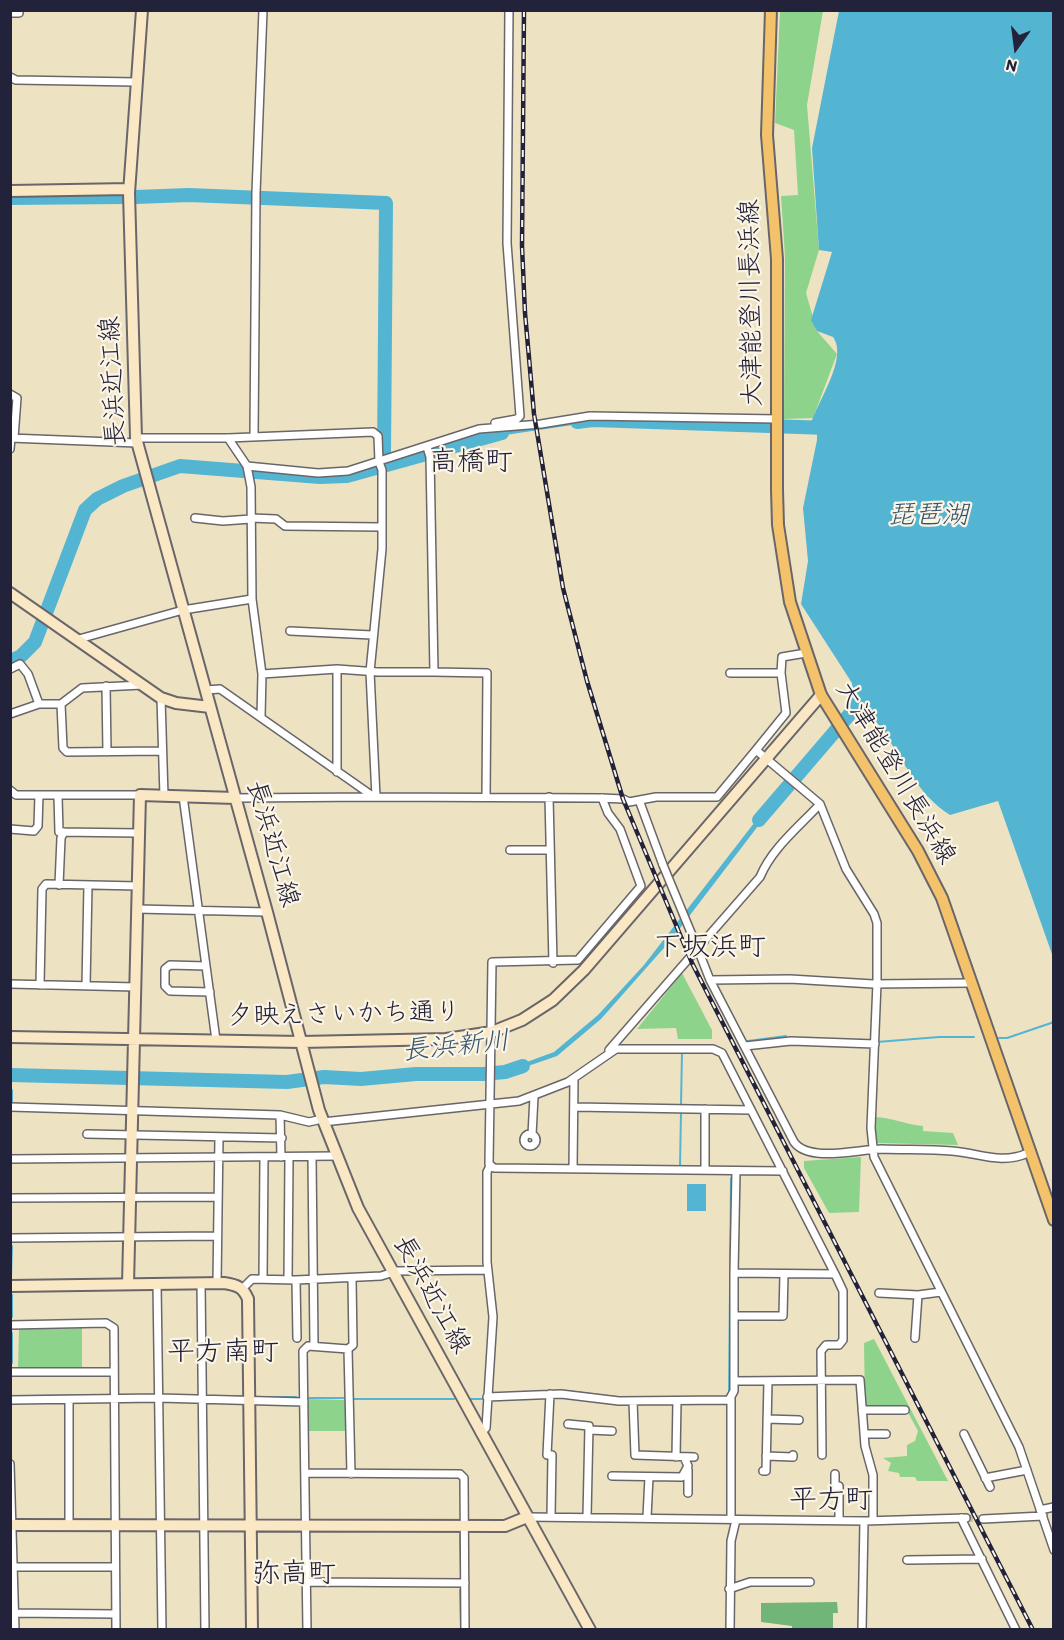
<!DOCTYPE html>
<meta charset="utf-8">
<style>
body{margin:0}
#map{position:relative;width:1064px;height:1640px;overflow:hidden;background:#ede3c3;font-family:Itim,sans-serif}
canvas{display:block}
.frame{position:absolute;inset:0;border:12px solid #22223b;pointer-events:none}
.north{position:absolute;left:986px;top:18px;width:60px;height:60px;-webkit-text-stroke:4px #fcf5e5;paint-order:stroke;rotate:194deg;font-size:16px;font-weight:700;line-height:24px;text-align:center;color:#22223b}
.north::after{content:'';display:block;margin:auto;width:21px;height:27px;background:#22223b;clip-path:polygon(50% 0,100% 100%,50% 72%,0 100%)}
</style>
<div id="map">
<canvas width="1064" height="1640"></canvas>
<div class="frame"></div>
<div class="north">N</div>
</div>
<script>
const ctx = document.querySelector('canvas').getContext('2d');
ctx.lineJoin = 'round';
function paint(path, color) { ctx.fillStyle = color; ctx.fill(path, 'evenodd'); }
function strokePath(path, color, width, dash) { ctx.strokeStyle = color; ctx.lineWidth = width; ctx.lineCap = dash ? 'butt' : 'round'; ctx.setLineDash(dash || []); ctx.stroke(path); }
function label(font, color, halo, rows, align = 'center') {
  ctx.font = font + ' Itim,"Klee One",sans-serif'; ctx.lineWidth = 4.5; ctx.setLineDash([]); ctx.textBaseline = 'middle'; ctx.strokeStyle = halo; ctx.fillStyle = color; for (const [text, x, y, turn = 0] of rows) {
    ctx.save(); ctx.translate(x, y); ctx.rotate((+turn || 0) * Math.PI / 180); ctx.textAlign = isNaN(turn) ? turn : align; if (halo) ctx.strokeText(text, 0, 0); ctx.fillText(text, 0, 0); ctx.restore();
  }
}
const green = new Path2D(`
 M780 11H823L807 105 819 250 806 293 817 331 837 354 813 418 784 419 785 257 781 196 798 195 794 130 775 123Z
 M682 973 712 1030V1039H678L676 1028 637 1029Z
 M874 1117C895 1118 903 1124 923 1126V1131L953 1133 958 1145 876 1143Z
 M861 1157 859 1212 829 1213 804 1168V1161Z
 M82 1328V1368L18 1369 19 1329Z
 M874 1339 948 1481H917L915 1477H900L899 1473 888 1471 891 1463 883 1458 907 1456V1445L915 1441 918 1431 905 1407H865L864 1343Z
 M307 1399 345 1400 346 1431H307Z`);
const forest = new Path2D(`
 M837 1602 838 1613H833V1629H792V1626L761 1622V1603Z`);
const water = new Path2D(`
 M839 11H1053V957L998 801 950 815C916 794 901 754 878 724 872 717 868 720 862 716 855 713 852 703 849 697L853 691 852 683 801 604 808 561 803 508 817 440V432L810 427C815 405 849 359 833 337L817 331 811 320 832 252 819 250 812 148Z
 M593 418V422L485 438V434Z
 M768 805 771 809 671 940 601 1019 557 1056 505 1074V1070L554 1052 598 1015 644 965Z
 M687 1184H706V1211H687Z`);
const stream = new Path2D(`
 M999 1038H1007L1054 1022
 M748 1041 786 1036
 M877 1042 939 1037H974
 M11 1084V1075
 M12 1103V1090
 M681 1105 682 1052
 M11 1150V1116
 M680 1166 681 1112
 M11 1190V1168
 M11 1230V1207
 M11 1277 12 1246
 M12 1295V1317
 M12 1363V1333
 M567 1391 616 1397H726L729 1394 731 1178
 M120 1395H143
 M183 1395H194
 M17 1396 106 1395
 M210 1396H241
 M258 1397H296
 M308 1398H345
 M353 1399H454
 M469 1399H484
 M460 1535 461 1575
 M460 1590 461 1628`);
const river = new Path2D(`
 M136 197 189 195 386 203 384 456 387 464
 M10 198 123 197
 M577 422 593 420 828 428
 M10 661 21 656 35 642 85 510 97 499 123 486 180 466 320 477 347 476 502 433
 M759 820 855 708 868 699
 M10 1075 287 1082 324 1077 361 1079 416 1074H483L505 1072 523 1066`);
const streetTunnel = new Path2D(`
 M966 1518 983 1519`);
const street = new Path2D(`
 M10 13H19
 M10 77 16 80 136 82
 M10 394 17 398 14 438
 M495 423 517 419 520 416 507 243 509 10
 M254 435 256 193 263 10
 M10 438 137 443
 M136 438H228L373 432 378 436 379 462 382 470V549L370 672 376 797
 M228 438 247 466 251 487 252 599 262 674 261 717
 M427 447 430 457 434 672 487 673 486 797
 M10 449 11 438
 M247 466 318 473 348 471 479 429 541 424 590 416 777 419
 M195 518 223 521 251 519
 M251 518 276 519 285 526 381 527
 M290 631 372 635
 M79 639 183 610 252 599
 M10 669 20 664 28 674 39 704
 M730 673H781L786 713 756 750
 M781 673 782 657 806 653
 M262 674 337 669 378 672H434
 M106 686 107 752
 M206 690 220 689 374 797 602 798 623 799 629 802 656 797H717L756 750 820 804 846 869 874 914 877 923V983L871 1128 874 1157 1019 1447 1054 1550
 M161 698 164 796
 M61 704 63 748 67 752 162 751
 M10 714 39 704H61L82 688 142 685
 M337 772V669
 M10 790 16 795H140
 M58 796 59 832 139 833
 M183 796 216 1040
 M549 797 553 963
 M235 798 374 797
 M602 798 608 813 620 829 641 886 578 960 492 962 489 1164 494 1168 783 1171
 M639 800 663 865
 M10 829 34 831 38 826 39 795
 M510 850H549
 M59 885 61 838 64 832
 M137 909 267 912
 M699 952 710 980 794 1142C809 1163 859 1149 882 1149 905 1150 929 1149 952 1151 979 1153 1001 1165 1028 1153
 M206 966 170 965 165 969V986L170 991 210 992
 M710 980 790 979 873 984 970 983
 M10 984 136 987
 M40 985 42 889 46 884 138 886
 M86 986 88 885
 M745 1046 791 1041 875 1044
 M609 1050 760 877C772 848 799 827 820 804
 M10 1107 280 1115 309 1122 322 1119
 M574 1107 751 1110
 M280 1115 281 1157
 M323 1122 519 1101 568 1082 616 1049H713L722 1053 835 1274 734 1273V1391L729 1400 619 1401 561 1394 487 1397
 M524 1140a6 6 0 1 1 12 0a6 6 0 1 1-12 0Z
 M87 1134 282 1138
 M532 1135 534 1097
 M312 1157 314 1346
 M10 1159 337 1156
 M573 1169 574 1078
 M705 1170V1109
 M10 1198 217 1197
 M10 1238 217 1236
 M734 1273 736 1171
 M263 1279 264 1158
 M288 1280 289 1158
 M296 1280 297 1338
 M201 1283 205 1630
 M217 1283 219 1137
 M157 1284 162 1630
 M243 1288 252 1279 296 1280 381 1276 397 1271 488 1270
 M879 1293 918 1295 941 1292
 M734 1316H783L784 1274
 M10 1325 106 1323 114 1328 116 1630
 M915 1338 918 1295
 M10 1372H114
 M734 1381 860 1380 865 1446 873 1475V1520
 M550 1394 547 1455H552L551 1517
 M10 1400 159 1398 304 1402
 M69 1400V1523
 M633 1401 635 1455 694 1457
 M862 1410H905
 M767 1419 799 1420
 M568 1424 589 1426 587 1517
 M589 1430 612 1431
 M480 1433 486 1428 493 1317 487 1262V1172L490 1166
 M864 1434H886
 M964 1434 990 1487
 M822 1455 821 1351 826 1345H839L843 1340V1291L835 1274
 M766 1456 793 1457V1455
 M676 1457 677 1401
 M10 1464 15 1630
 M688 1470V1493
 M763 1471H766L768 1381
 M305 1473 460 1474 464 1478 465 1630
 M351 1474 348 1349 353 1345 352 1278
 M835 1474V1487L839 1486V1520
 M612 1476 682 1477 688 1466 684 1457
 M985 1478 1027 1470
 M1040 1510 1054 1507
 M527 1517 864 1521 966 1518
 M647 1517 649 1477
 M961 1518 1016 1630
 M731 1519V1399
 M983 1519 1043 1516
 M907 1560 982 1559
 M12 1567H115
 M307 1582 465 1583
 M729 1589 750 1582H810
 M15 1613 115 1614
 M307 1630 303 1351 308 1346 348 1349
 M730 1630 731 1541 736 1520
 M862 1630 864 1521`);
const secondary = new Path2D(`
 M142 10 129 193 136 438 267 912 319 1110 358 1208 590 1630
 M10 191 129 189
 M10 593 161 698 176 703 210 707
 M10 1037 301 1042 446 1039 492 1032 522 1020 553 1000 584 970 821 695
 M128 1284 140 795 235 798
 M10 1286 224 1283C237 1285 243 1287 248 1299L252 1630
 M10 1525 505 1526 527 1517`);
const primary = new Path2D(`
 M771 10 767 135 777 259V490L778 525 790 602 821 695 918 851 942 898 1054 1220`);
const rail = new Path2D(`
 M524 10 522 246 525 313 534 414 563 588 587 681 623 799 692 963 1033 1630`);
const streetBridge = new Path2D(`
 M663 865 699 952`);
const streetNames = [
 ["大津能登川長浜線",752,303,-91],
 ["長浜近江線",114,381,-93],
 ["大津能登川長浜線",895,773,59],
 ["長浜近江線",272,844,74],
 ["夕映えさいかち通り",344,1015,-1],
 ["長浜近江線",431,1295,61]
];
const waterNames = [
 ["琵琶湖",928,516],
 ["長浜新川",456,1047,-6]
];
const quarterNames = [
 ["高橋町",471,463],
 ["下坂浜町",710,948],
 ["平方南町",223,1353],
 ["平方町",831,1501],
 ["弥高町",294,1575]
];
paint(green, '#8ed38c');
paint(forest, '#72b578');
paint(water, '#54b5d2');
strokePath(stream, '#54b5d2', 2);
strokePath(river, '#54b5d2', 14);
strokePath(streetTunnel, '#c4bca8', 7, [7, 3.5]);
strokePath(street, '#69666b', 10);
strokePath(secondary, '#69666b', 14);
strokePath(primary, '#69666b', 14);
strokePath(street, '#fff', 7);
strokePath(secondary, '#fae7c3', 10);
strokePath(primary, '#f3c26a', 10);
strokePath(rail, '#22223b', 4.5);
strokePath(rail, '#fcf5e5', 2, [7]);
strokePath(streetBridge, '#69666b', 10, []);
strokePath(streetBridge, '#fff', 7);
label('26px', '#22223b', '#fcf5e5', streetNames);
label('italic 27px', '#345570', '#fcf5e5', waterNames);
label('28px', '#22223b', '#fcf5e5', quarterNames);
</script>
